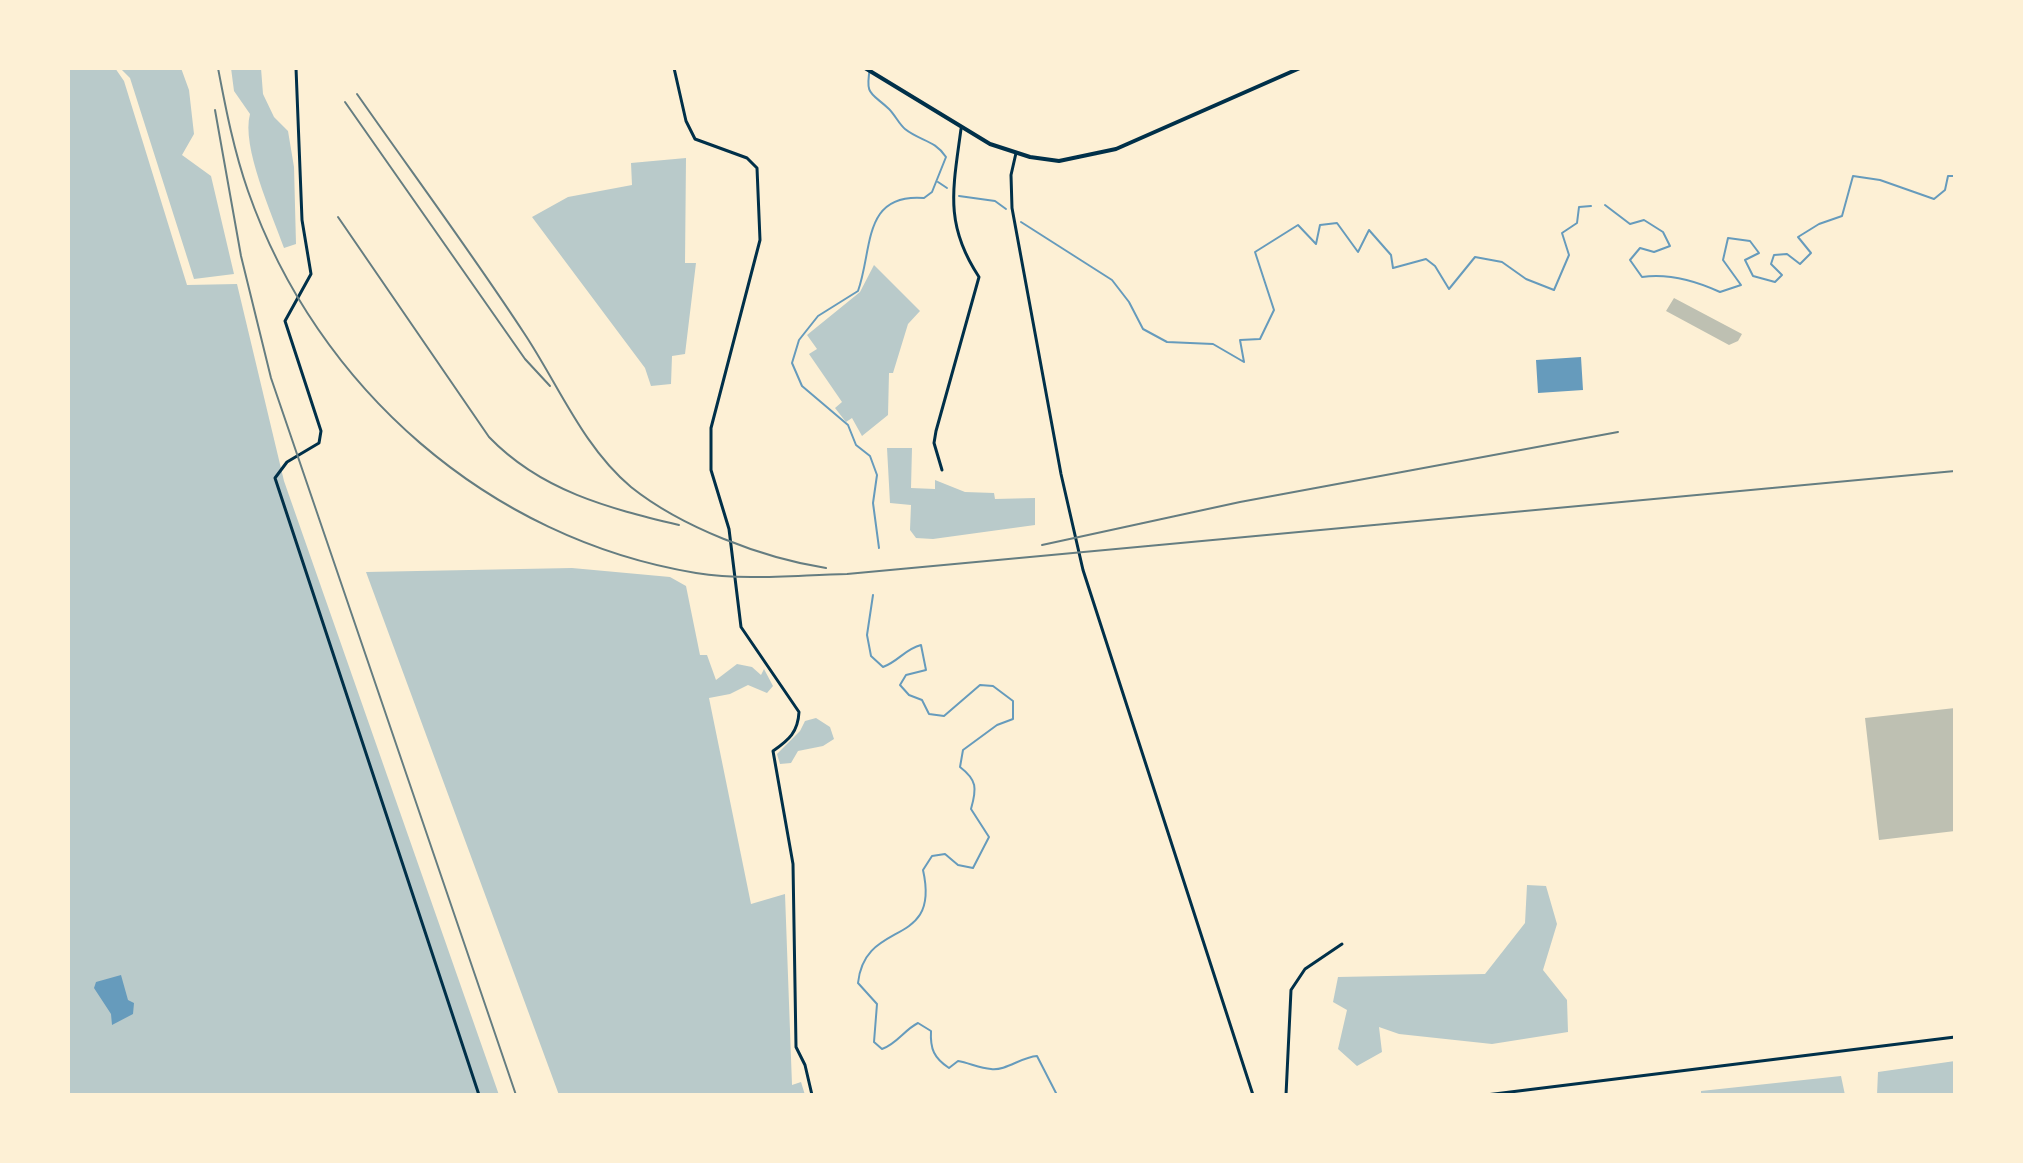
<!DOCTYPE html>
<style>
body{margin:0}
#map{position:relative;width:2023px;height:1163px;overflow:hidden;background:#fdf0d5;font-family:"Work Sans",sans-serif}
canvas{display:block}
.frame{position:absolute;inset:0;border:70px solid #fdf0d5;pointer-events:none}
</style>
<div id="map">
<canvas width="2023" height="1163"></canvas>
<div class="frame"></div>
</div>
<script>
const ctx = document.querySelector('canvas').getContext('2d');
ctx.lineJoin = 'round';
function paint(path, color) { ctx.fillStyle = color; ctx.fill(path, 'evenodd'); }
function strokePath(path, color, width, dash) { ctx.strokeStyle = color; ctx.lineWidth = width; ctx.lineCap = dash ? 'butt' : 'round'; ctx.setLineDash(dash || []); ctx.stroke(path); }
const green = new Path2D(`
 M68 68H115L124 81 187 285 237 284 284 481 499 1095H68Z
 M120 68H181L189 90 194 134 182 155 211 176 234 274 194 279 130 78Z
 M231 68H261L263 94 274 117 288 131 294 167 296 244 284 248C272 214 241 146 250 114L234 91Z
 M686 158 685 263H696L685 354 672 356 671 384 651 386 645 368 532 217 568 197 632 185 631 163Z
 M874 265 920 311 908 324 893 373H889L888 415 862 436 852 418 846 422 835 408 842 402 809 354 817 349 807 335 860 292Z
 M887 448H912L911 488 935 489V480L965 492 994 493 995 499 1035 498V525L933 539 916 538 910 530 911 505 890 503Z
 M572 568 670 577 686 586 700 655H707L716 680 737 664 752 667 761 675 764 669 773 686 767 693 748 685 730 694 709 698 751 904 785 894 792 1085 801 1082 805 1095H559L366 572Z
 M816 718 830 727 834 739 823 746 798 751 791 763 780 764 777 754 800 731 805 721Z
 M1527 885 1546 886 1557 924 1543 970 1567 1000 1568 1032 1492 1044 1399 1034 1379 1027 1382 1052 1357 1066 1338 1049 1347 1010 1333 1002 1338 977 1485 974 1525 923Z
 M1955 1061V1095H1877L1878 1072Z
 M1841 1076 1845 1095H1701V1091Z`);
const water = new Path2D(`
 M1581 357 1583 390 1538 393 1536 360Z
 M121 975 128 1000 134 1003 133 1014 112 1025 111 1014 94 988 96 982Z`);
const stream = new Path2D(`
 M870 68C865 96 871 92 889 109 895 115 899 124 905 129 920 141 935 140 946 157L932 192 924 198C862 193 873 249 858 291L818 316 799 340 792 363 802 386 848 425 856 445 870 456 877 475 873 503 879 548
 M938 182 947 188
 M959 196 995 201 1006 209
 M1605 205 1630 224 1644 220 1663 232 1670 246 1654 252 1640 248 1630 260 1642 277C1669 273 1696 281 1720 292L1741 285 1723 260 1728 238 1750 241 1759 253 1745 260 1753 276 1775 282 1782 275 1771 264 1774 255 1787 254 1800 264 1811 253 1798 237 1819 224 1842 216 1853 176 1880 180 1934 199 1945 190 1948 176H1955
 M1021 222 1112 280 1129 302 1143 329 1167 342 1213 344 1244 362 1240 340 1260 339 1274 310 1255 252 1298 225 1316 244 1320 225 1337 223 1358 252 1369 230 1391 255 1393 268 1426 259 1435 266 1449 289 1475 257 1502 262 1526 279 1554 290 1569 255 1562 233 1577 223 1579 207 1591 206
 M873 595 867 635 871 656 883 667C899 661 905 649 921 645L926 670 906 675 900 685 909 695 922 700 929 714 944 716 980 685 993 686 1013 701V719L997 725 963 750 960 767C977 780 977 788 971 809L989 837 973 868 958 865 945 854 932 856 923 870C941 950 865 917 858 983L877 1004 874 1042 882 1049C897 1044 904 1030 918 1023L931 1031C930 1049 934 1058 949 1068L958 1061C969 1063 980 1068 991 1069 1006 1071 1021 1057 1037 1056L1057 1095`);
const building = new Path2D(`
 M1674 298 1742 334 1738 341 1729 345 1666 311Z
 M1955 708V831L1879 840 1865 718Z`);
const minor = new Path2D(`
 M296 68 302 220 311 274 285 321 321 431 319 443 287 462 275 478 479 1095
 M674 68 686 121 695 139 747 158 757 168 760 240 711 428V470L729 529 741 627 799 712C798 732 789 740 773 751L793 864 796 1047 805 1065 812 1095
 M1016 153 1011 175 1012 208 1061 474 1083 570 1253 1095
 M942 470 934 443 936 431 979 277C944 224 953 189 961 129
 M1286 1095 1291 990 1305 969 1342 944
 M1486 1095 1955 1037`);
const tertiary = new Path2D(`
 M865 68 990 144 1030 157 1059 161 1116 149 1300 68`);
const rail = new Path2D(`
 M218 68C226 110 234 151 248 191 317 388 489 539 696 573 746 581 796 575 847 574L1955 471
 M357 94C413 174 471 252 524 333 558 384 583 447 631 487 681 527 762 558 826 568
 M345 102 525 359 550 386
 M215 110 241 256 271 378 516 1095
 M338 217 489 437C541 491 608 508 679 525
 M1042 545 1240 502 1618 432`);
paint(green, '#b9caca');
paint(water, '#669bbc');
strokePath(stream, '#669bbc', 2);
paint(building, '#bec0b2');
strokePath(minor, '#003049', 3);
strokePath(tertiary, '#003049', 4);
strokePath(rail, '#657d81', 2);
</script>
